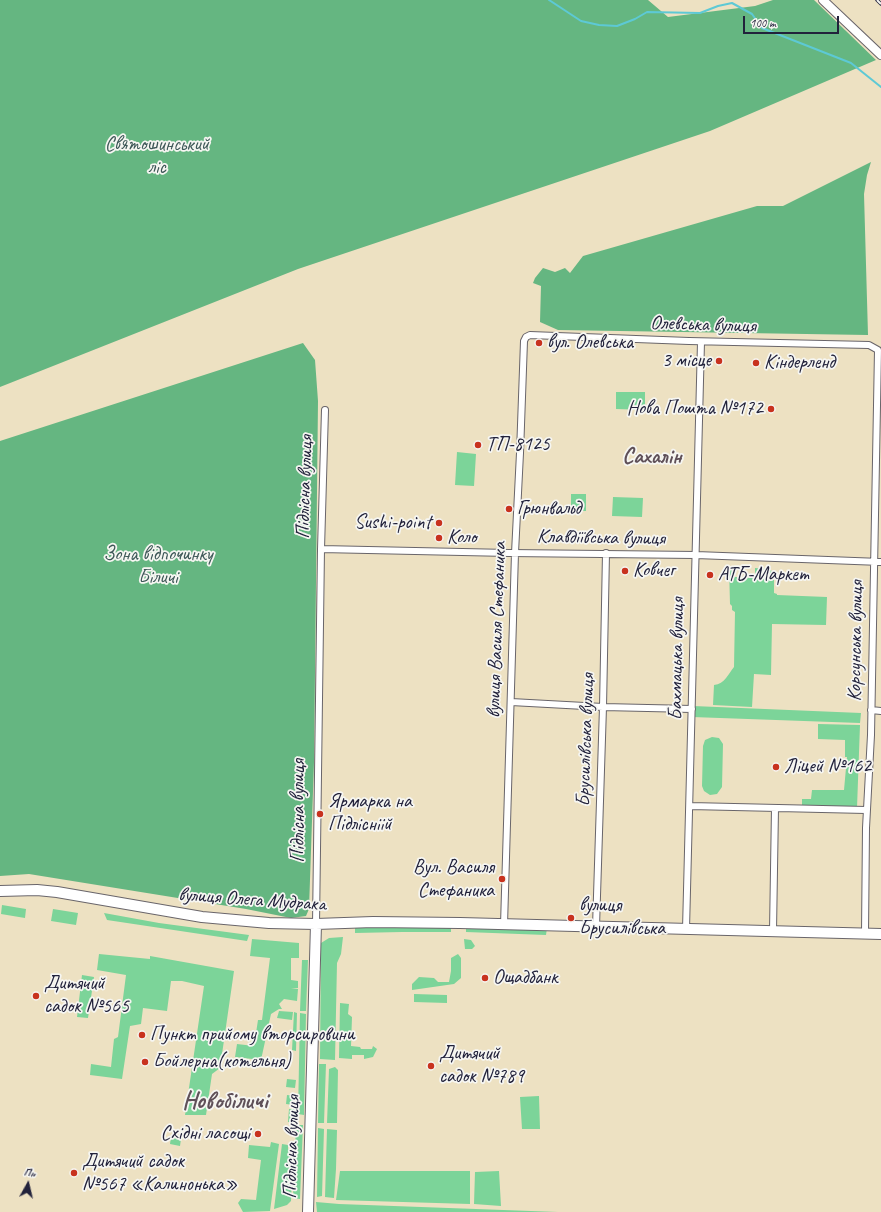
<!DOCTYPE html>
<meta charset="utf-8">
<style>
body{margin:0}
#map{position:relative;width:881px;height:1212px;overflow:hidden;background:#ede1c2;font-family:Caveat,sans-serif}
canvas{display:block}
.north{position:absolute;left:8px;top:1164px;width:40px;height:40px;-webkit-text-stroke:3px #f6f6f2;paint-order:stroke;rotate:8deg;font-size:11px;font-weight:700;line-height:16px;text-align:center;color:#22223b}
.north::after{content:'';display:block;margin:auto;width:14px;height:18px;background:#22223b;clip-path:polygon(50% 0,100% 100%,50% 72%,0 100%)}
.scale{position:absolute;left:743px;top:16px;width:96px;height:18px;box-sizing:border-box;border:2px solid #22223b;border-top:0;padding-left:5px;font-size:12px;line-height:14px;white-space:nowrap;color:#22223b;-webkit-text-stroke:3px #f6f6f2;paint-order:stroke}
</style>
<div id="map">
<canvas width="881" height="1212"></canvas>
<div class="north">Пн</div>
<div class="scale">100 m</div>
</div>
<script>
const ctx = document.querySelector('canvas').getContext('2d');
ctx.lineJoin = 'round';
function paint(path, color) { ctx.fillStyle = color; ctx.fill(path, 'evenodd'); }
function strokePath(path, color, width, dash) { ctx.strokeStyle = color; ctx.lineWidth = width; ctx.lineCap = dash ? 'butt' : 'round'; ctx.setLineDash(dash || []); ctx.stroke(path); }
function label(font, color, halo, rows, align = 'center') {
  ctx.font = font + ' Caveat,sans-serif'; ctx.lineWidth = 3.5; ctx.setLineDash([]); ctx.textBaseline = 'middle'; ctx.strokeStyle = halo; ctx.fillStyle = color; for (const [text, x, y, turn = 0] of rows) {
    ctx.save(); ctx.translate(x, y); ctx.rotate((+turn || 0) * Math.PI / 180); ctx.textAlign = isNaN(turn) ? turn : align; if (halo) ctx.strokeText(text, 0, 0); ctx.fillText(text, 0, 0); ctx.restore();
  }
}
const green = new Path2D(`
 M616 392H645V410L616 409Z
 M457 452 476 454 474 486 455 485Z
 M571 494H586V511H571Z
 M613 497 643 498 642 517 612 516Z
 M735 566V577H755V568L768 569 774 572V593L777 594V595L827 597 826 625 772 624 771 675 754 674 752 707 713 705 714 685C725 684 728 674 734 667L735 612 732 610V606L730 604 729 567Z
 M693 706 861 713 860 723 692 717Z
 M818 724 860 725 857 808 802 806V799H811L812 790H844L847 757H845V740L818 739Z
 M712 737 719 738 723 744 722 787 717 794 710 795 704 791 702 786 703 746 705 740Z
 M2 905 26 909 25 918 1 914Z
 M53 909 78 913 76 925 51 921Z
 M104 913 159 923 249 935 247 941 107 920Z
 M385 925 451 927V932H402L355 933V927Z
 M466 927 547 928 546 935 466 932Z
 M343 937 341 954 337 963 335 1060 320 1059 321 943 329 938Z
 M252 939 299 943V958H291V980L298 981V988H291L298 989 297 1001 284 999 279 1004 282 1009H279L271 1014 261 1060 235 1057 237 1044 254 1046 258 1020H262L270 958 250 956Z
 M464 939 471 940 475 946 472 949H465Z
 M99 954 150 959V956L234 971 220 1068 212 1074 206 1115H185L204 986 182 981H171L167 1011 143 1008 141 1024 130 1026 122 1079 90 1075 91 1064 111 1067 114 1039 118 1037 126 975 97 970Z
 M458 954 461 958V978L454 984 412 990V984L419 977 434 978 438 982H449L451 971V958Z
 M302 960H308L306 1011H300Z
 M82 975 94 977 88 1018 77 1017Z
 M414 994 447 995V1003L414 1002Z
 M340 1003 349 1004 348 1014 352 1017 351 1046 360 1047 361 1049H372L373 1046 377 1049 373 1057 364 1059V1055H352V1059L339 1058Z
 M279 1011 293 1012 292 1020 277 1018Z
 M294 1012 297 1013 296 1051 292 1050Z
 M300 1013 306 1014 304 1115 298 1114Z
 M319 1064H326L324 1123H318Z
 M335 1067 338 1070 337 1123H327L329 1069Z
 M287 1079 296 1080 295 1088 286 1087Z
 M287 1095 295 1096 294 1105 286 1104Z
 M539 1096 540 1129H522L520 1097Z
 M289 1109H295L294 1122H288Z
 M296 1125H303L300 1199 293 1198Z
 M318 1128 324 1129 322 1196 317 1197Z
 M327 1129 337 1130 336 1169 334 1198 325 1197Z
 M171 1137 181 1139 180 1146 170 1144Z
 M271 1142 279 1144 270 1211 243 1212 238 1203 241 1199 256 1200 261 1160 248 1158 249 1145 270 1147Z
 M282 1144 288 1145V1149L290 1150 289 1156 293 1157 291 1201 287 1205 274 1209Z
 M340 1171H470V1204L336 1200Z
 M499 1171 501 1206 474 1204 475 1172Z
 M316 1202 339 1204 558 1212H317Z`);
const forest = new Path2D(`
 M0 0H648L668 17 755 6 773 0H814L876 60 710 131 298 269 0 387Z
 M871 162 867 175 864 194 868 335 558 330 540 322 541 286 533 283 535 278 543 268 555 272 565 268 570 273 583 256 757 206H783Z
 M303 343 315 360 318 401 314 762 309 909 306 916 291 918 246 909 29 874 0 876V441Z`);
const stream = new Path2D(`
 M549 0 581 21 599 25 617 26 635 19 647 12 700 13 718 6 732 3 752 14 762 28 851 63 881 87`);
const minor = new Path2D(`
 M321 549 509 553 696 555 881 562
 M511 702 603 707 692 709
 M871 710 881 711
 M690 806 866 810
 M316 924 321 549 325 410
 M504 925 515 553 520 453 524 341 526 337 530 335 689 341 869 345 878 350 871 735 866 828 865 933
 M596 927 603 707 606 553
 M686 929 701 342
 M773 931 775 808`);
const tertiary = new Path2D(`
 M823 0 881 55`);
const primary = new Path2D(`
 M0 891 37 890 57 892 202 917 269 923 316 924 373 922 460 923 881 934
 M308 1212 316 924`);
const rail = new Path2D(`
 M877 0 881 4`);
const markers = [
 [539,343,4,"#c8321e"],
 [719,361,4,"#c8321e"],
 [756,363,4,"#c8321e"],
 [771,409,4,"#c8321e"],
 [478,445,4,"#c8321e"],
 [509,509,4,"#c8321e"],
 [439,523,4,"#c8321e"],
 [439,538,4,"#c8321e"],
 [625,571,4,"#c8321e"],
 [710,575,4,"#c8321e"],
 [776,767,4,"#c8321e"],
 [320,814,4,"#c8321e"],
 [502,879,4,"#c8321e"],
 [571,918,4,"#c8321e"],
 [485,978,4,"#c8321e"],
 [36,996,4,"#c8321e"],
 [142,1035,4,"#c8321e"],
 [145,1062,4,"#c8321e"],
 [431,1066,4,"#c8321e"],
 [258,1134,4,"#c8321e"],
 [74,1173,4,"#c8321e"]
];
const parkNames = [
 ["Святошинський",157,145],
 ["ліс",157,168],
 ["Зона відпочинку",158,555],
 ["Біличі",158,578]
];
const streetNames = [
 ["Олевська вулиця",703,325,2],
 ["Підлісна вулиця",305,487,-88],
 ["Клавдіївська вулиця",601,538,1],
 ["вулиця Василя Стефаника",497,630,-88],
 ["Корсунська вулиця",856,641,-89],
 ["Бахмацька вулиця",677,659,-89],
 ["Брусилівська вулиця",586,740,-88],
 ["Підлісна вулиця",299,811,-90],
 ["вулиця Олега Мудрака",252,900,4],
 ["Підлісна вулиця",292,1147,-88]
];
const poiNames = [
 ["вул. Олевська",547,343],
 ["3 місце",711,361,"right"],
 ["Кіндерленд",764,363],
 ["Нова Пошта №172",763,409,"right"],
 ["ТП-8125",486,445],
 ["Грюнвальд",517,509],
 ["Sushi-point",431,523,"right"],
 ["Коло",447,538],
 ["Ковчег",633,571],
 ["АТБ-Маркет",718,575],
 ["Ліцей №162",784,767],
 ["Ярмарка на",328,802],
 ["Підлісніій",328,825],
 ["Вул. Василя",494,868,"right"],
 ["Стефаника",494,891,"right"],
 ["вулиця",579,906],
 ["Брусилівська",579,929],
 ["Ощадбанк",493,978],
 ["Дитячий",44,984],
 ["садок №565",44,1007],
 ["Пункт прийому вторсировини",150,1035],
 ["Дитячий",439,1054],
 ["садок №789",439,1077],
 ["Бойлерна(котельня)",153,1062],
 ["Східні ласощі",250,1134,"right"],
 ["Дитячий садок",82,1162],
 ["№567 «Калинонька»",82,1185]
];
const quarterNames = [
 ["Сахалін",652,457]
];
const districtNames = [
 ["Новобіличі",225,1102]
];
paint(green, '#7cd499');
paint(forest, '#65b681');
strokePath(stream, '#5dc9d5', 2);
strokePath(minor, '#69656a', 8);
strokePath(tertiary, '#69656a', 10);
strokePath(primary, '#69656a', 12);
strokePath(minor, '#fff', 6);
strokePath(tertiary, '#fff', 8);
strokePath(primary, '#fff', 10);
strokePath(rail, '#22223b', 3.5);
strokePath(rail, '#f6f6f2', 2, [6]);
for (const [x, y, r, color] of markers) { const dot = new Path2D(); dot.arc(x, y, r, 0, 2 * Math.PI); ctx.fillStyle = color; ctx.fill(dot); strokePath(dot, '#f6f6f2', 1.5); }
label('20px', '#3d5757', '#f6f6f2', parkNames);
label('20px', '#22223b', '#f6f6f2', streetNames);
label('20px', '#22223b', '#f6f6f2', poiNames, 'left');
label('bold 22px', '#5f5058', '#f6f6f2', quarterNames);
label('bold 24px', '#5f5058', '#f6f6f2', districtNames);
</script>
